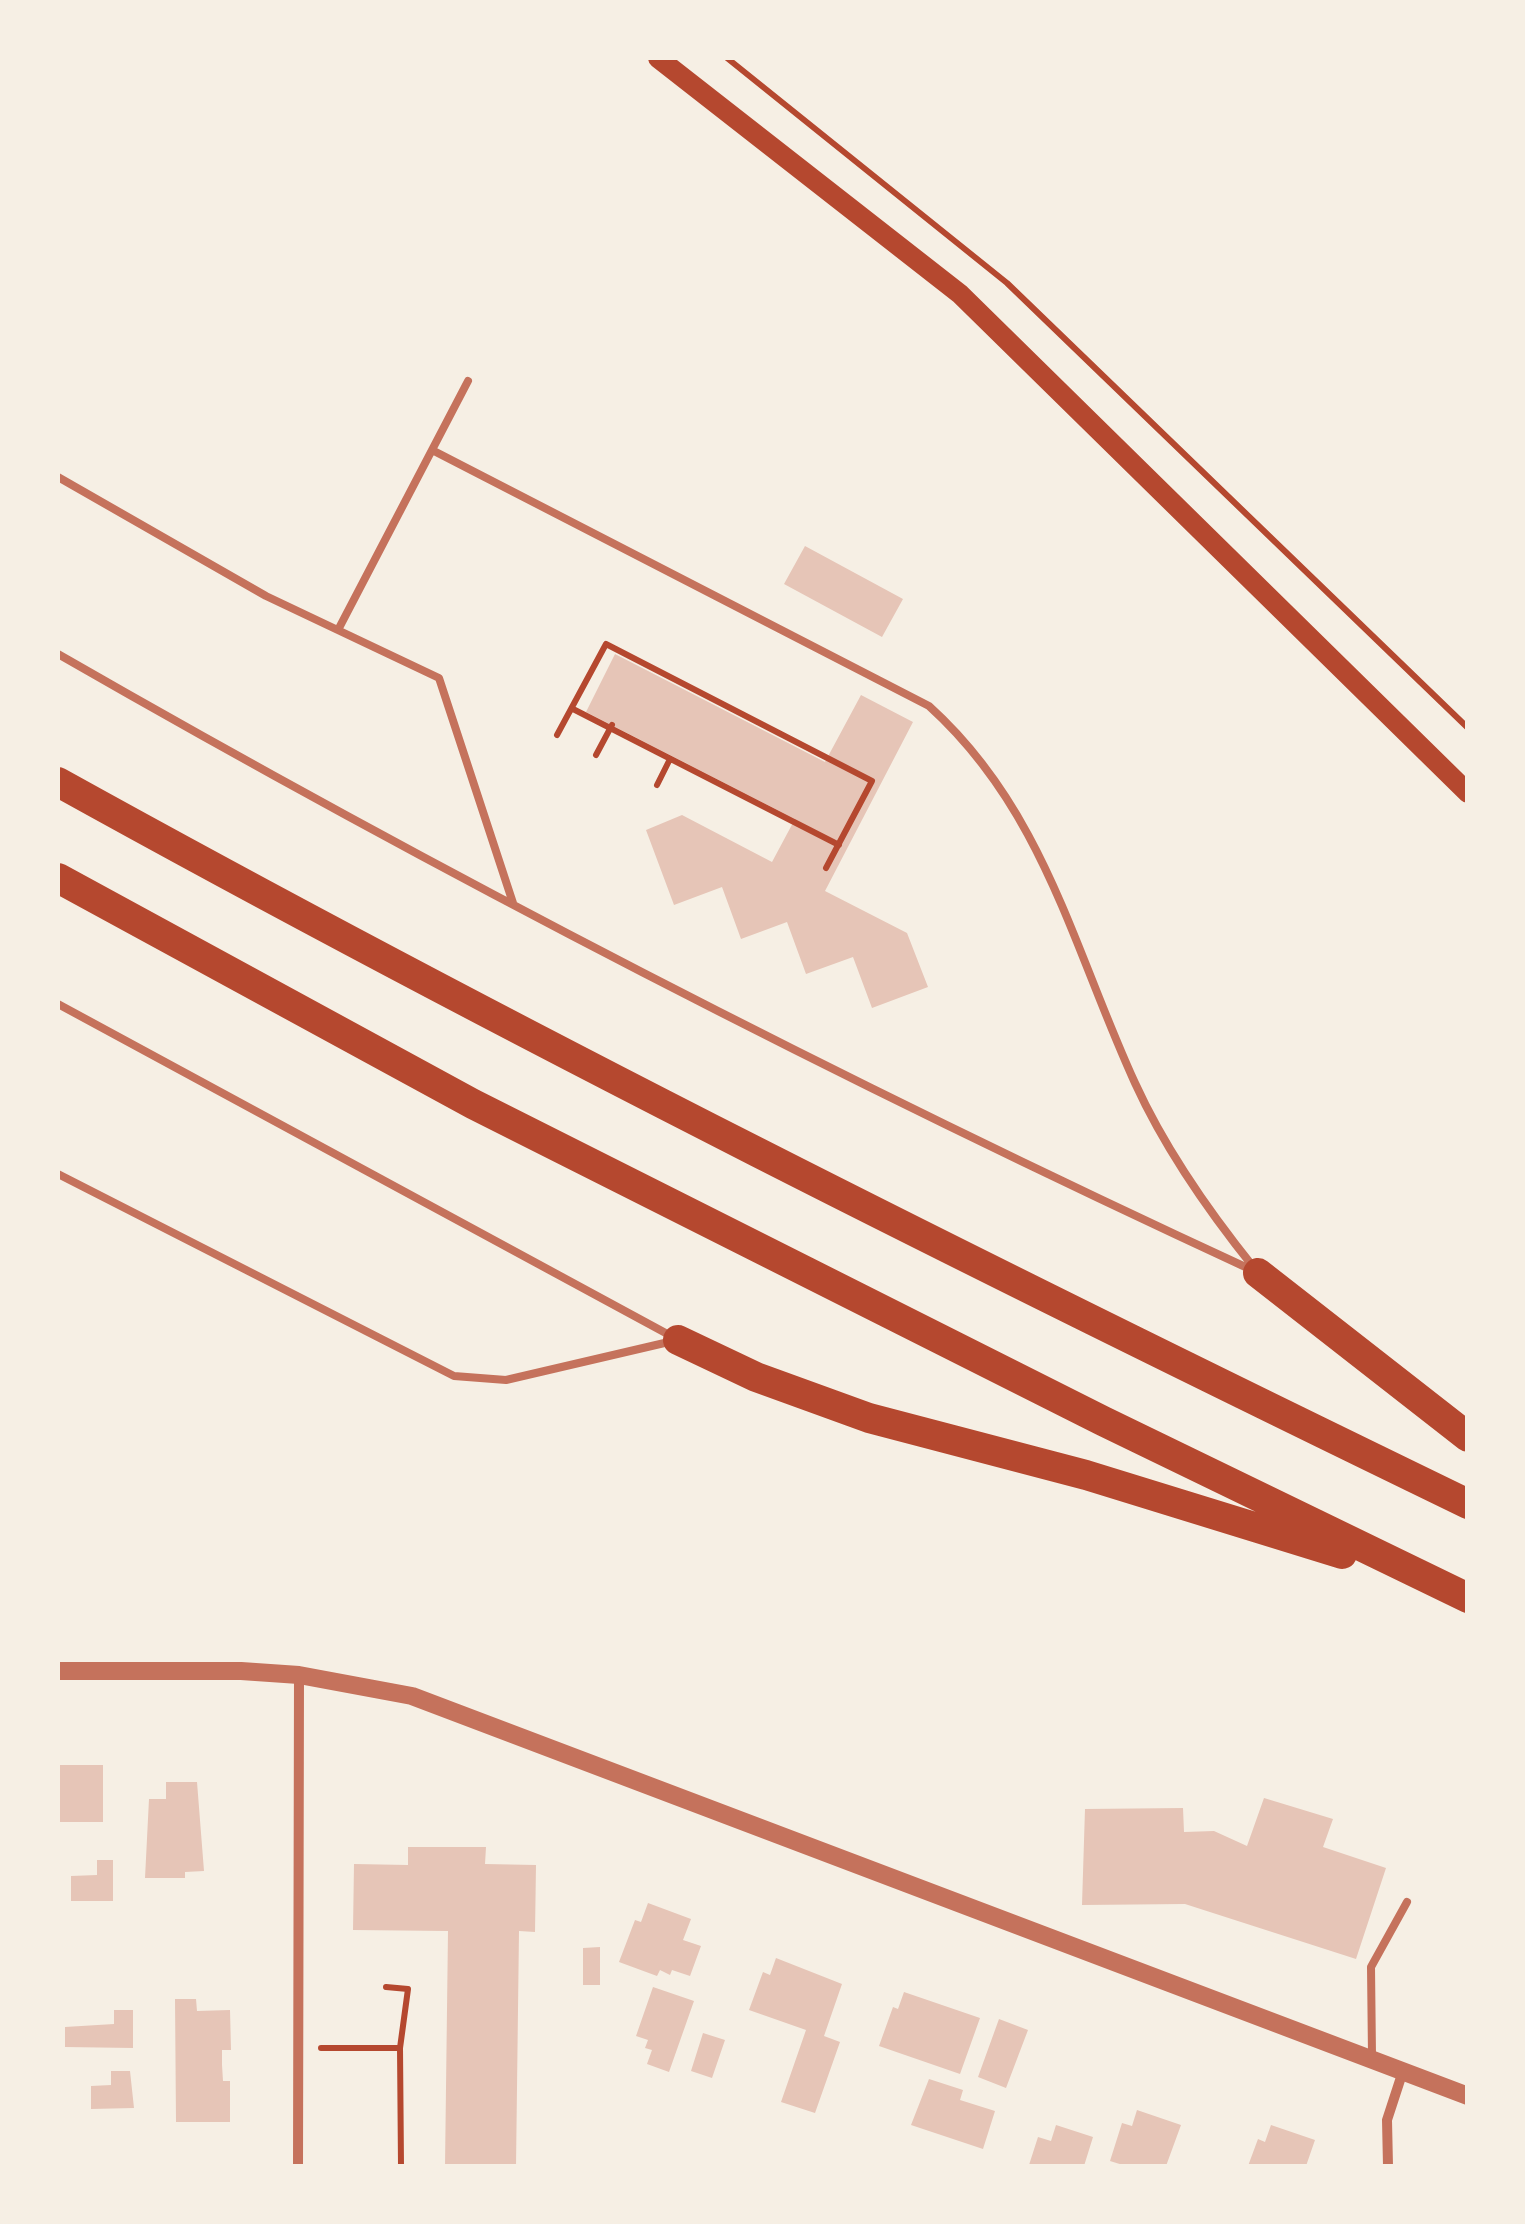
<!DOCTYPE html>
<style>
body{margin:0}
#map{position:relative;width:1525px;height:2224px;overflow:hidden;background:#f6efe4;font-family:Jost,sans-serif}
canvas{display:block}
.frame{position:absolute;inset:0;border:60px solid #f6efe4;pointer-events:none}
</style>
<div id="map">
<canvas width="1525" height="2224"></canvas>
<div class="frame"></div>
</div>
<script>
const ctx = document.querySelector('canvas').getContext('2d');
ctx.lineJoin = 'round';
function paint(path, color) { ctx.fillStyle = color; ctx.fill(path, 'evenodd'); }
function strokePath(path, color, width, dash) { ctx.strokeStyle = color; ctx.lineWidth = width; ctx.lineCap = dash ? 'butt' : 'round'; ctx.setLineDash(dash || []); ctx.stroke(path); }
const building = new Path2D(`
 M805 546 903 599 882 637 784 584Z
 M615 654 825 762 861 695 913 722 825 891 907 933 928 987 872 1008 853 957 806 974 787 922 741 939 722 887 674 905 646 830 682 815 772 862 795 819 586 712Z
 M58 1765H103V1822H58Z
 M166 1782H197L204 1871 185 1872V1878H145L149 1799H166Z
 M1264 1798 1333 1819 1323 1847 1386 1868 1356 1959 1185 1904 1082 1905 1085 1809 1183 1808 1184 1832 1214 1831 1247 1846Z
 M408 1847H486L485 1864 536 1865 535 1932 519 1931 516 2166H445L448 1931 353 1930 354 1864 408 1865Z
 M97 1860H113V1901H71V1876L97 1875Z
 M648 1903 691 1919 683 1940 701 1946 690 1976 672 1970 670 1975 660 1970 657 1976 619 1962 635 1920 641 1922Z
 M600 1947V1985H583V1948Z
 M776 1958 842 1984 824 2036 840 2042 815 2113 781 2102 806 2030 749 2010 763 1972 770 1975Z
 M653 1987 694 2001 669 2072 647 2064 652 2050 645 2048 648 2040 636 2036Z
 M904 1992 980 2018 960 2074 879 2046 893 2007 898 2009Z
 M175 1999H196L197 2011 230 2010 231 2050H222V2065L223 2081H230V2122H176Z
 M114 2010H133V2048L65 2047V2027L114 2024Z
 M999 2019 1028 2030 1006 2088 978 2077Z
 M703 2033 725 2040 712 2078 691 2071Z
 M111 2071H130L134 2108 91 2109V2086L111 2085Z
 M929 2079 963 2090 960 2100 995 2111 983 2149 911 2125Z
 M1137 2110 1181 2125 1166 2166H1126L1110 2161 1122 2123 1132 2126Z
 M1056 2125 1093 2137 1084 2166 1029 2165 1038 2137 1051 2141Z
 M1271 2125 1315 2140 1306 2166H1248L1258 2139 1265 2142Z`);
const path = new Path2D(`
 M727 58 1007 283 1468 728
 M573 709 839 845
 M557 735 606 644 872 781 826 868
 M596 755 612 725
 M657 785 670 759
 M386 1987 408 1989 400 2048 401 2166
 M321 2048H400`);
const service = new Path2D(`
 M432 450 929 706C1044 810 1073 948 1135 1083 1166 1151 1209 1212 1255 1269
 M58 477 266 596 439 678 513 903
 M338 630 468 381
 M58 654C446 877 847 1083 1254 1271
 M58 1004 673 1337
 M58 1174 454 1376 506 1380 673 1341
 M1372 2056 1371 1967 1407 1902`);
const minor = new Path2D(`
 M298 2166 299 1675
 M1388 2166 1387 2120 1403 2071`);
const tertiary = new Path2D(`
 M58 1671H241L299 1675 412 1696 1468 2096`);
const secondary = new Path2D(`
 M658 58 960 294 1468 793`);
const motorway = new Path2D(`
 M58 782C520 1038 992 1273 1468 1504
 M58 878 473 1104 1103 1421 1468 1598
 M1258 1273 1468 1437
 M678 1340 756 1377 869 1418 1086 1475 1342 1554`);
paint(building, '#e6c5b7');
strokePath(path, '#b5482f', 6);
strokePath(service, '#c5725c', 8);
strokePath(minor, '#c5725c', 10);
strokePath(tertiary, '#c5725c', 18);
strokePath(secondary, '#b5482f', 20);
strokePath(motorway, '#b5482f', 30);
</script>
